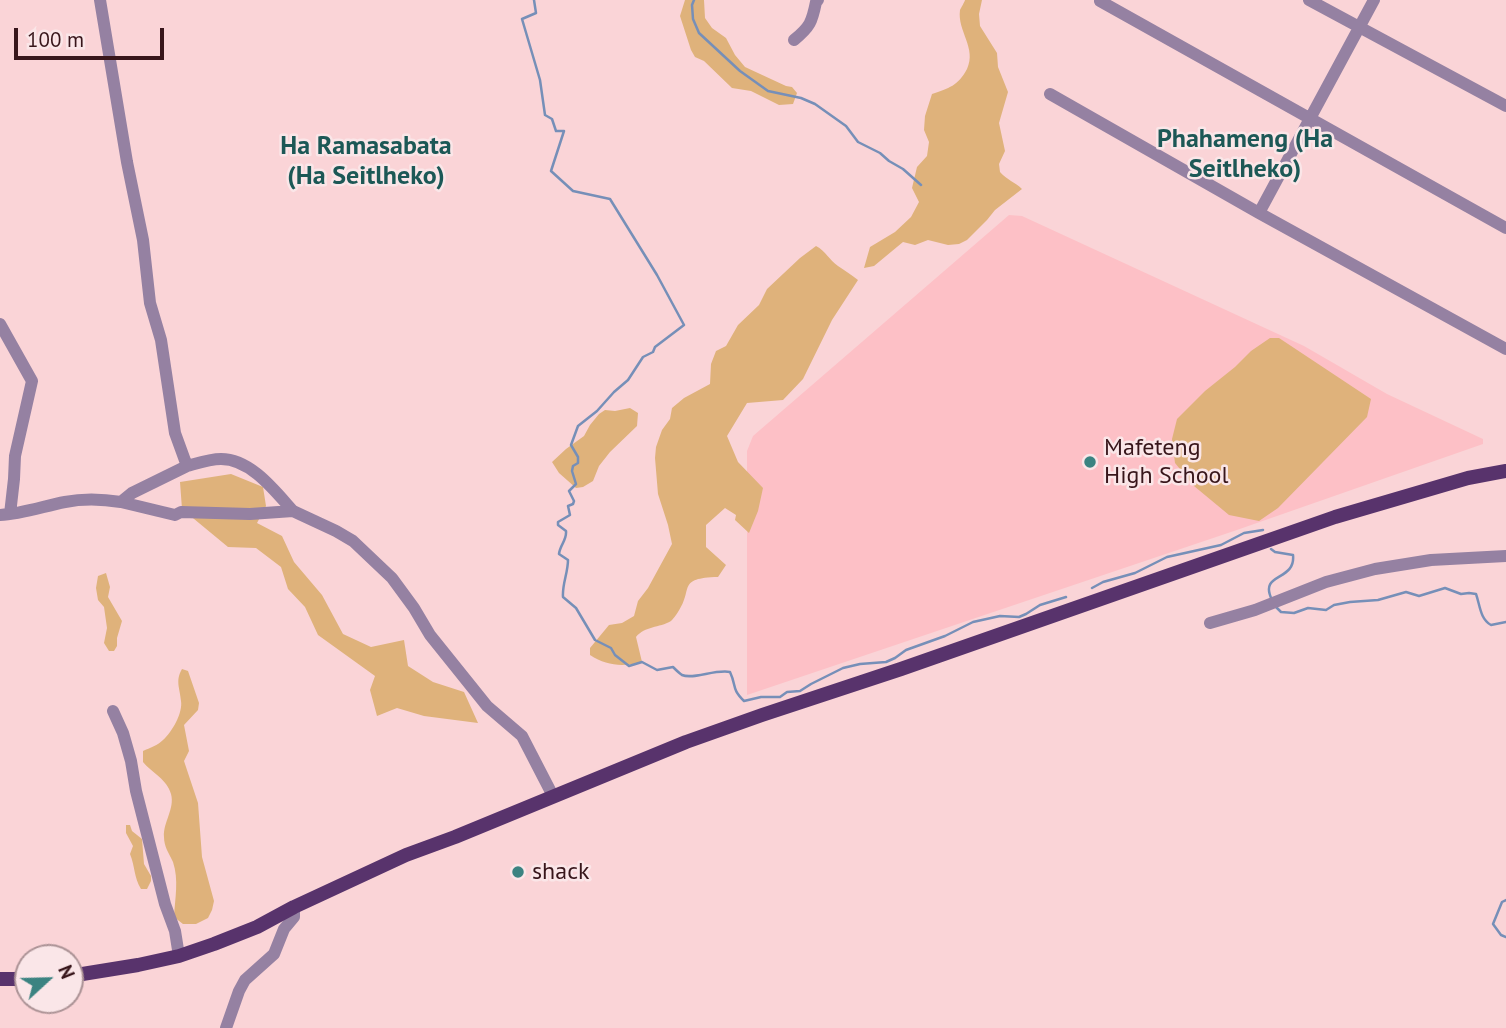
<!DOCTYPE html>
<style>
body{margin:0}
#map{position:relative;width:1506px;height:1028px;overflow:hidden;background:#fad4d7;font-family:"PT Sans",sans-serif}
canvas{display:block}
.north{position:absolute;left:14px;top:944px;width:70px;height:70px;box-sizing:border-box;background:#fae6e8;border:2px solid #ac9396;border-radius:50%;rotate:68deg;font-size:19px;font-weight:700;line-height:28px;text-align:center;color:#38161b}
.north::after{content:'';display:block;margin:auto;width:24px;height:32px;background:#3b8381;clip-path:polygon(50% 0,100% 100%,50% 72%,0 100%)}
.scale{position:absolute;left:14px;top:28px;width:150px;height:32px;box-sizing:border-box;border:4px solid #38161b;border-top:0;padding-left:9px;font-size:21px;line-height:24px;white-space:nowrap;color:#38161b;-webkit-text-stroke:5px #fae6e8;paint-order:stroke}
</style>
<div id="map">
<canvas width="1506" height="1028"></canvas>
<div class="north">N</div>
<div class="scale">100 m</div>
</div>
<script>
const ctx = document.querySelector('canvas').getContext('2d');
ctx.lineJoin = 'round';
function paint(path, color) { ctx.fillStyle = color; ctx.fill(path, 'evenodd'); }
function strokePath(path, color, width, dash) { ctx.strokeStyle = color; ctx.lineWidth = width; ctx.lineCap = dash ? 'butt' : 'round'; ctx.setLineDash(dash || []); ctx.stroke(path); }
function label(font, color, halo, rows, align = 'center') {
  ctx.font = font + ' "PT Sans",sans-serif'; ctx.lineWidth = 5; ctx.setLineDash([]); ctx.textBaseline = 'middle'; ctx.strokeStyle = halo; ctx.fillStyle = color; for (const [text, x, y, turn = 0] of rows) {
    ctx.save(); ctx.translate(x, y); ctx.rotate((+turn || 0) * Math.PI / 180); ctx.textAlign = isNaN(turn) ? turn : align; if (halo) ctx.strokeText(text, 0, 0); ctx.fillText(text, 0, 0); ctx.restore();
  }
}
const built = new Path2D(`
 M1009 215 1022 216 1304 346 1387 394 1483 439V444L1234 531 747 695V451L753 436Z`);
const green = new Path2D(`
 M685 0H704L705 18 712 28 726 38 735 55 745 67 786 86 792 87 797 93 793 104 779 105 751 91 732 88 704 61 695 57 691 50 680 16Z
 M965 0H982L979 14 980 26 997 53 998 67 1008 92 999 123 1005 151 999 164 1000 172C1007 180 1015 182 1022 189L995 210 987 220 967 240 959 244 948 245 928 240 915 245 903 242 874 266 864 268 870 247 895 232 911 217 919 202 912 188 917 167 927 156 929 142 924 130 925 116 932 94C949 88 958 86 967 69 977 48 957 31 960 10 961 8 965 1 965 0Z
 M816 246C826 251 829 260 838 266 845 271 852 275 858 280L832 320 803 379 783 400 747 403 727 436 738 462 763 488 758 511 749 533 735 520 736 515 725 508 706 525V547L726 565 718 577C676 578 694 589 678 612 676 615 673 619 671 621 659 628 645 626 636 637L642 662C623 667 607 666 590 655V648L609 625 622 623 634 616 638 601 648 588 672 544 668 525 658 494 655 458 656 447 662 430 670 419 672 408 684 398 710 384 711 364 716 351 726 346 738 325 759 305 767 289 800 258Z
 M1270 338H1279L1371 399 1367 417 1278 508 1259 521 1229 515 1194 486 1175 463 1172 439 1177 419 1205 391 1235 367 1251 351Z
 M630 408 638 413 637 426 610 452 599 466 593 481 583 487 576 488 559 473 552 462 566 449 584 436 590 425 599 414 605 410 615 411Z
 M231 474 263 487 266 506 257 523 282 536 294 562 322 595 343 634 371 647 404 640 408 666 433 682 464 692 478 723 424 716 397 708 377 716 370 690 375 676 318 635 305 607 288 589 281 567 256 548 228 547 182 509 180 482Z
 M106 573 110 587 108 597 122 621 117 638V646L114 651H109L104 643 107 628 104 607 98 600 96 588 98 576Z
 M182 669 188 671 199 703 198 710 184 725 189 751 184 761 198 803 202 857 214 901 212 910 208 918 196 924H183L174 917C175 898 179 880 173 862 169 853 164 847 164 837 163 822 175 809 171 794 167 779 152 773 143 762V751C150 748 158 745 163 740 172 732 183 713 181 701 180 688 175 681 182 669Z
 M126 825H130L132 831 142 839 144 864 151 876V881L147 889H141C134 878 135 866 130 854L133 846 126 833Z`);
const stream = new Path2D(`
 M534 0 536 13 522 19 540 80 545 115 552 119 556 131H564L551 171 573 191 610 199 657 275 684 325 655 347 653 352 643 357 628 380 614 392 597 411 578 426 571 445 578 457V463L573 466 572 471 576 484 569 491 574 501 573 504 568 506 570 515 558 522V525L566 531C567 540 560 545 559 554L568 560C568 573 562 584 563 597L576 608 595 640 611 648 615 655 629 666 642 662 657 670 673 667C676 670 679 673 682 675 693 680 715 669 730 672 737 687 731 688 744 701L761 697H780L787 692 800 691 811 684 843 668 860 664 886 662 895 658 906 650 945 636 973 622 1000 616 1019 617 1026 614 1040 605 1066 597
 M694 0 692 5 693 19 699 33 740 71 768 91 801 98 815 104 846 126 858 142 880 153 889 161 903 169 921 185
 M1271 549 1275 552 1293 555C1296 582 1258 572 1272 600
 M1092 588 1103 582 1135 573 1167 557 1221 545 1244 533 1263 530
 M1275 606 1281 612 1294 613 1308 608 1326 610 1334 605 1350 602 1378 600 1406 592 1419 596 1445 588 1461 594 1469 593 1476 594C1480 605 1480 619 1491 625L1506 622
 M1506 900 1502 902 1493 924 1501 935 1506 937`);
const minor = new Path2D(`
 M100 0 127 162 143 240 150 303 161 340 175 433 187 466C198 463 210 459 221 459 251 459 275 491 293 511
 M1309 0 1506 106
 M1100 1 1506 228
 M794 40C810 27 812 22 816 2L818 0
 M1050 94 1259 213 1506 349
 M1259 213 1374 0
 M0 324 32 381 15 456 14 479 10 514
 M121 502 175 515 181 512 250 514 293 511 336 531 353 541 392 578 414 608 430 635 487 706 522 736 553 796
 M0 515C22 514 44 506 65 502 84 498 103 499 121 502L132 493 187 466
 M1210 623 1255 610 1326 582 1375 569 1431 560 1506 556
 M113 711 123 733 131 761 136 791 165 904 175 931 179 956
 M226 1028 239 991 245 980 274 954 284 929 294 917V907`);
const major = new Path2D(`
 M70 976 138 965 179 956 214 944 257 927 294 907 406 855 455 837 686 742 762 715 901 669 1335 517 1468 478 1506 471
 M0 979H28`);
const markers = [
 [1090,462,7,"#3b8381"],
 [518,872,7,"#3b8381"]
];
const poiNames = [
 ["Mafeteng",1104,448],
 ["High School",1104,476],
 ["shack",532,872]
];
const neighbourhoodNames = [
 ["Phahameng (Ha",1245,140],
 ["Seitlheko)",1245,170],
 ["Ha Ramasabata",366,147],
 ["(Ha Seitlheko)",366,177]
];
paint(built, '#fdc0c6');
paint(green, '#dfb27b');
strokePath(stream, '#768fb8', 2.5);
strokePath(minor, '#9581a2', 12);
strokePath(major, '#58336c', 14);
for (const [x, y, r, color] of markers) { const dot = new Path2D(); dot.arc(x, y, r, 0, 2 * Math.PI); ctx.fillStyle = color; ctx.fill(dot); strokePath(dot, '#fae6e8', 2.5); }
label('24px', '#38161b', '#fae6e8', poiNames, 'left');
label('bold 26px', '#1c5856', '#fae6e8', neighbourhoodNames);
</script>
